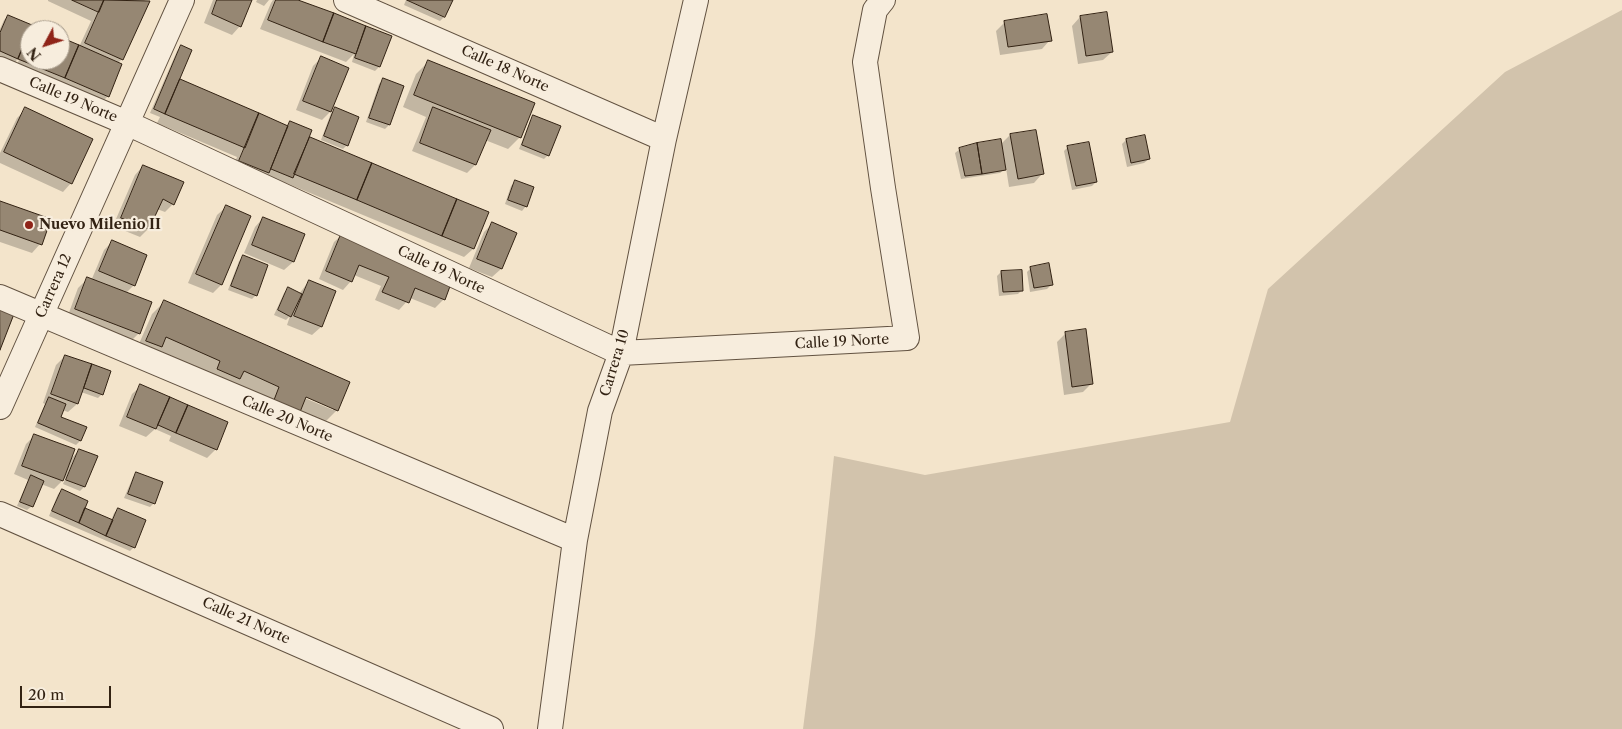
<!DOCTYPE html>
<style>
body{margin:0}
#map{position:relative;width:1622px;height:729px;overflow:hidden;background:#f3e4cb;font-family:"Libre Caslon Text",serif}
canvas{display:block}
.north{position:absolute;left:20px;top:20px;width:50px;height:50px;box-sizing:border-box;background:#f7eddd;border:1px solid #a89c8c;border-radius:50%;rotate:230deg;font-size:14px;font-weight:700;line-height:20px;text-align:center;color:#322213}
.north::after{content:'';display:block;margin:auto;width:18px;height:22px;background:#8f2418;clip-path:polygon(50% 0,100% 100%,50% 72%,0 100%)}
.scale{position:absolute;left:20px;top:686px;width:91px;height:22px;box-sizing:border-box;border:2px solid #322213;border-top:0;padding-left:6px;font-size:15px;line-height:18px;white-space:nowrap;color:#322213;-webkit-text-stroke:4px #f7eddd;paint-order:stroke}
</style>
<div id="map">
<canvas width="1622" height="729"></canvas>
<div class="north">N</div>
<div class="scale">20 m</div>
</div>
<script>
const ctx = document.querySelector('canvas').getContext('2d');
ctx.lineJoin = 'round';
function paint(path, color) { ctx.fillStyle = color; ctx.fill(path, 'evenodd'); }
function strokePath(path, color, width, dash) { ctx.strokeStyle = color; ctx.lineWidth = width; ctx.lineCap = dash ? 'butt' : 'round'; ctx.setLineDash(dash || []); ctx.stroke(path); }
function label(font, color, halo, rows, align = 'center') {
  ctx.font = font + ' "Libre Caslon Text",serif'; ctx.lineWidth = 4.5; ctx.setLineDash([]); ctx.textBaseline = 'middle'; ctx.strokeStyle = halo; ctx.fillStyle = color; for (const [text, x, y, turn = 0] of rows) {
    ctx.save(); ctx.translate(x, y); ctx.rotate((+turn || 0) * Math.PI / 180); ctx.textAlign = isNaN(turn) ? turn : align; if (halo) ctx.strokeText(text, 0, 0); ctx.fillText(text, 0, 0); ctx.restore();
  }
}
const green = new Path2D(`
 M1622 10V729H803L815 635 834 456 925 475 1230 422 1268 289 1505 72Z`);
const shadow = new Path2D(`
 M48 0H144L148 2 122 59 118 63 121 64 108 96 99 105 10 67 13 62 0 56V29L4 20 8 16 41 30H30V60H60V38L79 47 91 21 48 1ZM27 35H29L17 65 15 64Z
 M213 0H251L240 26 232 35 204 23Z
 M257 0H269L264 6 256 2Z
 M273 0H295L391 37 379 67 375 71 352 62 354 54 346 62 260 29 271 3Z
 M406 0H449L444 17 440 21 404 5Z
 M1080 17 1112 52 1103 60 1078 64 1072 26Z
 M1005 22 1050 40 1042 49 1000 55 996 31Z
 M181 47 176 84 180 81 286 126 290 122 308 138 487 213 473 249 464 257 286 183 283 186 232 169 237 157 157 123 160 117 150 113 177 51Z
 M321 58 347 68 330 112 322 120 296 110 313 66Z
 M428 62 520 137 508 149 485 140 475 165 467 173 412 151 426 117 403 107 416 74Z
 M383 80 402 87 389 125 385 129 366 122 379 84Z
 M26 109 71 183 63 192 0 163V153L17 118Z
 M335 109 347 145 343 149 321 140 331 113Z
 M534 117 548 155 544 159 519 149 530 121Z
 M1010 135 1042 174 1034 183 1009 187 1006 168 1000 173 961 179 955 153 960 149 1000 145Z
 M1126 140 1149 159 1144 163 1127 167 1122 144Z
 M1068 147 1096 182 1092 186 1072 190 1064 151Z
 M143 166 173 204 165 212 157 209 148 229 140 237 113 226 135 175Z
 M515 182 526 206 522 211 505 204 511 186Z
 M0 202 49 220 40 244 32 253 0 242Z
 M226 207 221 285 213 293 188 283 217 215Z
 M263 218 303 235 293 262 284 270 244 253 255 227Z
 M492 224 515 233 501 269 492 277 469 268 484 232Z
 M343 234 452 279 443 300 435 308 410 298 399 310 375 300 381 286 354 275 351 281 343 290 319 279 334 242Z
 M112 242 134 285 125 294 139 333 130 342 67 318 78 288 87 279 91 281 104 250Z
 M243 257 256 295 252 299 228 290 239 261Z
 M1031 268 1052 284 1047 289 1030 292 1027 272Z
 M1001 272 1022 290 1018 294 999 296 997 276Z
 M309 281 335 292 321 327 312 335 287 325 290 316 286 320 274 315 284 293 288 289 299 294Z
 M164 302 348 383 337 410 324 423 135 353 152 314ZM301 394 333 407V410L300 396Z
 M1066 333 1091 384 1083 392 1064 395 1057 342Z
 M65 356 109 372 102 394 98 398 81 392 77 404 68 412 62 410 59 417 85 428 80 441 76 445 35 427 45 404 43 403 56 365Z
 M141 386 227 423 216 449 207 458 169 441 171 436 155 429 146 437 119 426 132 394Z
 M35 435 71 459 79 450 84 487 80 491 63 484 66 477 54 489 41 484 32 506 27 510 17 506 28 480 14 474 26 444Z
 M137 473 154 503 150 507 124 498 133 477Z
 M62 490 84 509 111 521 114 513 118 509 134 547 130 551 49 516 58 494Z`);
const building = new Path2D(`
 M72 0H104L99 12Z
 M104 0 150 1 123 60 85 43Z
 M217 0H252L241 27 212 14Z
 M276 0H298L334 13 323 42 268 20Z
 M407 0H453L445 17Z
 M1107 12 1113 52 1086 56 1080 16Z
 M334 13 366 26 356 54 323 42Z
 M1047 14 1052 41 1008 47 1004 21Z
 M8 15 32 25 18 59 0 51V33Z
 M366 26 392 36 380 67 355 58Z
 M30 30V60H60V37L79 45 65 78 18 59Z
 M79 45 122 64 109 97 65 78Z
 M181 45 192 50 165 114 154 109Z
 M321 56 349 68 331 112 303 101Z
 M428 60 535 103 521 138 414 95Z
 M383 78 404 86 390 125 369 118Z
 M180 79 259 113 245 148 165 114Z
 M25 107 93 139 72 184 4 152Z
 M335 107 359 117 348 146 324 136Z
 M433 107 491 130 476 165 420 143Z
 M259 113 288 126 269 173 239 161Z
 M533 115 561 126 549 156 522 145Z
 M290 121 312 130 293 178 271 169Z
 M1036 130 1044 174 1018 179 1010 134Z
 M1145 135 1150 159 1131 163 1126 139Z
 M310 137 372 163 357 200 294 174Z
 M1001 139 1006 170 982 174 977 143Z
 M1089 142 1097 182 1076 186 1067 146Z
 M977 143 982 174 965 176 959 148Z
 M372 163 457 199 442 236 357 200Z
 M143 165 184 182 174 205 163 199 149 229 121 218Z
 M515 180 534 187 527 207 508 200Z
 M457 199 489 212 474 249 442 236Z
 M0 201 51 219 42 245 0 230Z
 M226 205 251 216 222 285 196 274Z
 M263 217 305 234 294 262 252 245Z
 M492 222 517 233 502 269 477 259Z
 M342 232 453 278 445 300 415 288 409 303 382 292 389 277 359 265 352 282 326 271Z
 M112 240 147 255 135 286 99 271Z
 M243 255 268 265 257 296 231 286Z
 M1049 263 1053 285 1034 288 1030 267Z
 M1022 270 1023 291 1003 292 1001 271Z
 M87 277 152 302 140 334 75 309Z
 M309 280 336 291 322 327 294 316Z
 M288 287 302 294 291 317 278 310Z
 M164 300 350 382 338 411 306 397 300 412 274 400 279 387 244 371 240 379 217 369 220 361 166 337 162 347 146 341Z
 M0 308 14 314 0 350Z
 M1086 329 1093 384 1072 387 1065 332Z
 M65 355 92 364 78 404 51 394Z
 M92 364 111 371 103 395 84 388Z
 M140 384 170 397 156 429 127 417Z
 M49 397 66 404 61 417 87 427 81 441 38 423Z
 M170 397 188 405 176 433 158 425Z
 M188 405 228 422 217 450 176 433Z
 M34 434 75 449 63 481 22 466Z
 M79 449 98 456 85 487 66 480Z
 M136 472 163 482 155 504 128 494Z
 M31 475 44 481 33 507 20 502Z
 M62 489 88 501 79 523 52 511Z
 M85 508 113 520 106 536 79 523Z
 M118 508 146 520 135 548 106 536Z`);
const street = new Path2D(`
 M346 0 664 139
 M0 69 127 123 621 353 907 338 883 188 865 62 875 10 883 0
 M0 297 575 540
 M0 407 182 0
 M0 514 491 729
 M550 729 575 540 600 411 621 353 664 139 696 0`);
const markers = [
 [29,225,5,"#8f2418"]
];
const streetNames = [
 ["Calle 18 Norte",505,69,24],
 ["Calle 19 Norte",73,100,23],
 ["Calle 19 Norte",441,270,25],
 ["Carrera 12",54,286,-66],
 ["Calle 19 Norte",842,342,-3],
 ["Carrera 10",615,363,-73],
 ["Calle 20 Norte",287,419,23],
 ["Calle 21 Norte",246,621,24]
];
const poiNames = [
 ["Nuevo Milenio II",39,225]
];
paint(green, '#d2c3ac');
paint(shadow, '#0003');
paint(building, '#968773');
strokePath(building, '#322213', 1);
strokePath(street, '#625241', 26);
strokePath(street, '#f7eddd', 24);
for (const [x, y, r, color] of markers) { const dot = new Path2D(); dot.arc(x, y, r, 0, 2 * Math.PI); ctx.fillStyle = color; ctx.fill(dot); strokePath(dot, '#f7eddd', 2); }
label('14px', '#322213', '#f7eddd', streetNames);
label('bold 14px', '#322213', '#f7eddd', poiNames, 'left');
</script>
